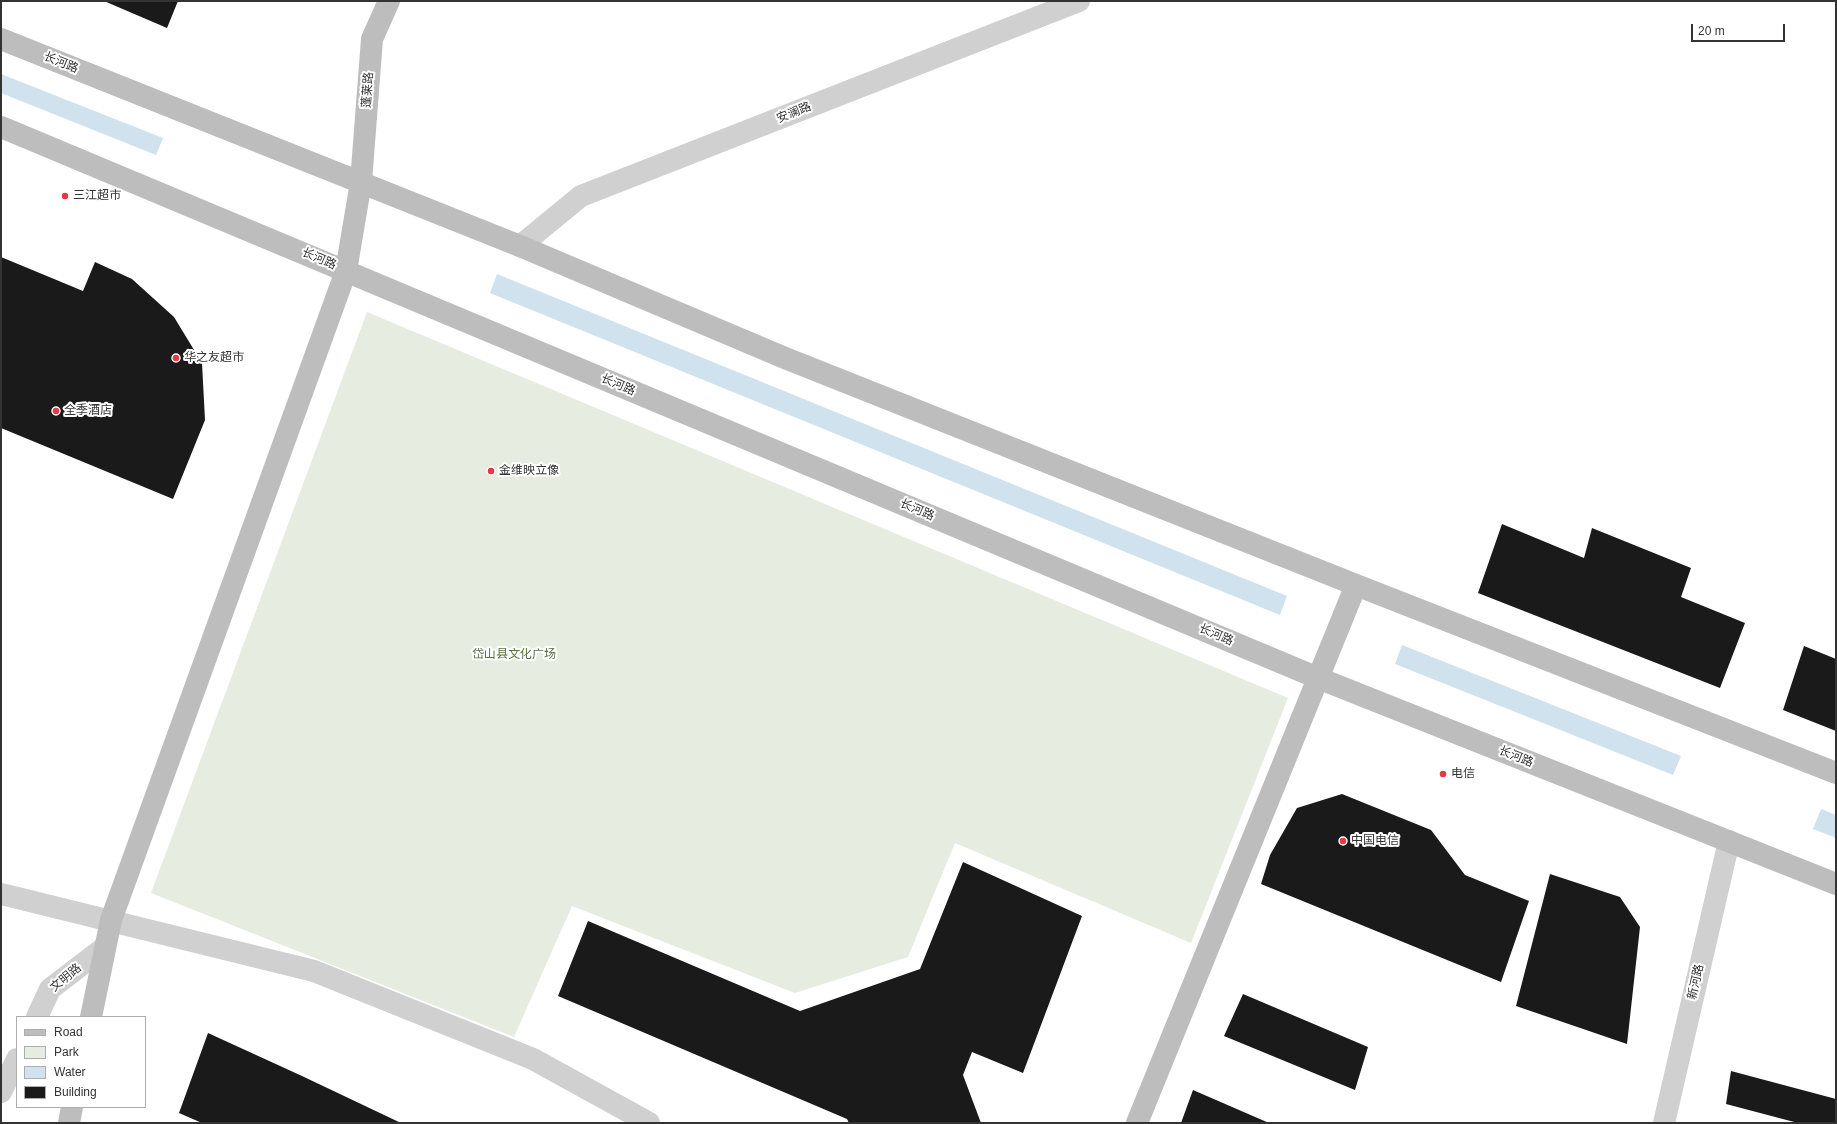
<!DOCTYPE html>
<meta charset="utf-8">
<style>
body{margin:0}
#map{position:relative;width:1837px;height:1124px;overflow:hidden;background:#fff;font-family:Arial,sans-serif}
canvas{display:block}
.frame{position:absolute;inset:0;border:2px solid #333;pointer-events:none}
.legend{position:absolute;left:16px;top:1016px;width:130px;height:92px;box-sizing:border-box;background:#fff;border:1px solid #adadad;margin:0;padding:5px 7px;list-style:none;font-size:12px;color:#333}
.legend li{display:flex;align-items:center;gap:8px;height:20px}
.legend b{width:20px;border:1px solid #adadad}
.scale{position:absolute;left:1691px;top:24px;width:94px;height:18px;box-sizing:border-box;border:2px solid #333;border-top:0;padding-left:5px;font-size:12px;line-height:14px;white-space:nowrap;color:#333;-webkit-text-stroke:3px #fff;paint-order:stroke}
</style>
<div id="map">
<canvas width="1837" height="1124"></canvas>
<div class="frame"></div>
<ul class="legend">
<li><b style="height:5px;background:#bdbdbd"></b>Road</li>
<li><b style="height:11px;background:#e6ecdf"></b>Park</li>
<li><b style="height:11px;background:#cfe2ee"></b>Water</li>
<li><b style="height:11px;background:#1a1a1a"></b>Building</li>
</ul>
<div class="scale">20 m</div>
</div>
<script>
const ctx = document.querySelector('canvas').getContext('2d');
ctx.lineJoin = 'round';
function paint(path, color) { ctx.fillStyle = color; ctx.fill(path, 'evenodd'); }
function strokePath(path, color, width, dash) { ctx.strokeStyle = color; ctx.lineWidth = width; ctx.lineCap = dash ? 'butt' : 'round'; ctx.setLineDash(dash || []); ctx.stroke(path); }
function label(font, color, halo, rows, align = 'center') {
  ctx.font = font + ' Arial,"Noto Sans SC",sans-serif'; ctx.lineWidth = 4; ctx.setLineDash([]); ctx.textBaseline = 'middle'; ctx.strokeStyle = halo; ctx.fillStyle = color; for (const [text, x, y, turn = 0] of rows) {
    ctx.save(); ctx.translate(x, y); ctx.rotate((+turn || 0) * Math.PI / 180); ctx.textAlign = isNaN(turn) ? turn : align; if (halo) ctx.strokeText(text, 0, 0); ctx.fillText(text, 0, 0); ctx.restore();
  }
}
const green = new Path2D(`
 M367 312 1288 698 1191 943 955 843 908 957 795 993 572 906 514 1037 151 893Z`);
const water = new Path2D(`
 M1 74 163 138 156 155 1 93Z
 M497 274 1287 596 1280 615 490 293Z
 M1402 645 1681 756 1673 775 1395 664Z
 M1821 809 1836 815V838L1813 829Z`);
const building = new Path2D(`
 M104 1H178L167 28Z
 M1 257 83 291 95 262 132 279 174 317 202 363 205 420 173 499 1 428Z
 M1502 524 1584 558 1592 528 1691 568 1681 597 1745 623 1720 688 1478 593Z
 M1804 646 1836 659V731L1783 710Z
 M1342 794 1431 830 1465 875 1529 901 1501 982 1261 884 1270 855 1297 808Z
 M963 862 1082 916 1023 1073 972 1052 963 1075 981 1123H849L847 1119 558 996 588 921 800 1011 920 969Z
 M1550 874 1620 897 1640 927 1627 1044 1516 1006Z
 M1243 994 1368 1047 1355 1090 1224 1036Z
 M208 1033 302 1076 401 1123H202L179 1113Z
 M1731 1071 1836 1099V1123H1798L1726 1104Z
 M1193 1090 1269 1123H1181Z`);
const street = new Path2D(`
 M520 246 581 196 1079 1
 M1 894 314 971 533 1059 649 1123
 M37 1017 50 989 105 947
 M1 1092 17 1059
 M1664 1123 1729 841`);
const secondary = new Path2D(`
 M1 39 520 246 785 358 1356 585 1836 773
 M1 127 1318 678 1836 884
 M91 1017 111 920 346 271 361 182 372 39 389 1
 M69 1123 72 1107
 M1137 1123 1356 585`);
const markers = [
 [65,196,4,"#e63946"],
 [176,358,4,"#e63946"],
 [56,411,4,"#e63946"],
 [491,471,4,"#e63946"],
 [1443,774,4,"#e63946"],
 [1343,841,4,"#e63946"]
];
const streetNames = [
 ["长河路",61,63,22],
 ["蓬莱路",368,90,-86],
 ["安澜路",794,113,-22],
 ["长河路",319,259,23],
 ["长河路",618,385,23],
 ["长河路",917,510,23],
 ["长河路",1216,635,23],
 ["长河路",1516,757,22],
 ["文明路",66,978,-40],
 ["新河路",1696,982,-77]
];
const poiNames = [
 ["三江超市",73,196],
 ["华之友超市",184,358],
 ["全季酒店",64,411],
 ["金维映立像",499,471],
 ["电信",1451,774],
 ["中国电信",1351,841]
];
const parkNames = [
 ["岱山县文化广场",514,655]
];
paint(green, '#e6ecdf');
paint(water, '#cfe2ee');
paint(building, '#1a1a1a');
strokePath(street, '#d0d0d0', 22);
strokePath(secondary, '#bdbdbd', 22);
for (const [x, y, r, color] of markers) { const dot = new Path2D(); dot.arc(x, y, r, 0, 2 * Math.PI); ctx.fillStyle = color; ctx.fill(dot); strokePath(dot, '#fff', 1.5); }
label('12px', '#333', '#fff', streetNames);
label('12px', '#333', '#fff', poiNames, 'left');
label('12px', '#56703f', '#fff', parkNames);
</script>
